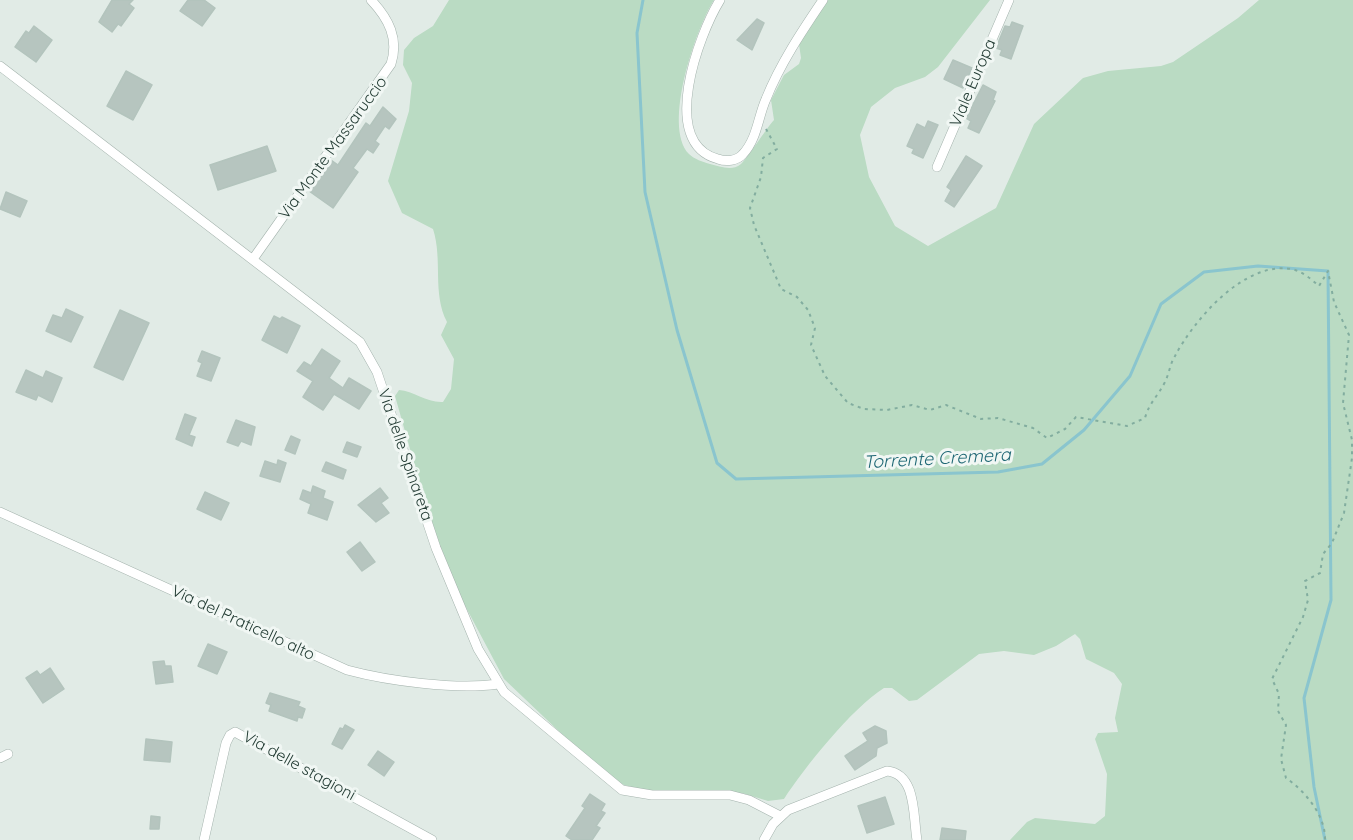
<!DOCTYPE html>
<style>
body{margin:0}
canvas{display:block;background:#e1ebe6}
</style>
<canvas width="1353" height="840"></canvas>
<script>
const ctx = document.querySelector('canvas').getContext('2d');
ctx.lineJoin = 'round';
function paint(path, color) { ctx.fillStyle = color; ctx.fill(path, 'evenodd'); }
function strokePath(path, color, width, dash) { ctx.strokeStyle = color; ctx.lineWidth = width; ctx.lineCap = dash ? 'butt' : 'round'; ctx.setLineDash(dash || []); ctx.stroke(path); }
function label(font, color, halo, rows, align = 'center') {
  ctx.font = font + ' Quicksand,sans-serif'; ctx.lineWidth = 6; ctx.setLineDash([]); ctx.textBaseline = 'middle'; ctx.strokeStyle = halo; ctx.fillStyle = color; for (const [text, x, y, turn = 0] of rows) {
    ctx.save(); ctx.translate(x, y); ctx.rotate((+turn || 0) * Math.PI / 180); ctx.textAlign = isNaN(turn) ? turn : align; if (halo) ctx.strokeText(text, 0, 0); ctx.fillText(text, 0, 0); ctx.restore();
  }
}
const green = new Path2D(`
 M449 0H714C696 28 662 126 689 154 694 159 703 162 710 164 720 166 731 172 741 164 747 159 765 130 774 120L771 100 784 75 799 64 801 58 799 44 828 0H990L938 67 925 77 895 88 871 107 860 135 869 177 895 226 928 246 996 208 1034 124 1083 78 1108 71 1161 66 1173 62 1238 18 1259 0H1353V840H1010L1027 822 1035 818 1095 824 1105 816 1107 774 1095 739 1098 733 1118 732 1115 718 1122 684 1114 673 1086 659 1080 639 1075 634 1056 646 1034 655 1004 651 979 654 917 700 909 701 892 688H884C852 708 804 768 784 799L768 801 742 793 650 792 621 784 586 757 504 679 462 600 431 523 395 396 399 390C414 391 427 403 443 402L451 389 454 359 441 335 447 322C432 293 443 260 433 229L402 213 388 181 409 111 412 83 403 65 404 50 414 38 433 26Z`);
const stream = new Path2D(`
 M643 0 637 33 645 192 677 330 717 463 736 479 998 472 1042 464 1084 430 1130 376 1161 304 1204 272 1258 266 1328 271 1331 600 1304 698 1314 787 1325 840`);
const building = new Path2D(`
 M112 0H133L129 4 134 8 121 26 118 24 112 32 99 22Z
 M188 0H204L215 8 202 26 180 11Z
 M757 19 764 23 752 50 737 40Z
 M1012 22 1023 26 1011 59 1000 55 1002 50 996 48 1005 26 1010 27Z
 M34 26 52 40 36 62 15 47 26 31 29 33Z
 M953 60 972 68 963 88 944 79Z
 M126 71 152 85 133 120 107 106Z
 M983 85 996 92 993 100 995 101 979 133 968 128 971 121 966 118Z
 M383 107 396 119 389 129 385 126 375 141 379 144 373 153 367 149 353 168 358 172 333 208 309 191 331 160 338 165 366 123 370 126Z
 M928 121 938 125 923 158 912 153 914 149 907 146 917 124 925 128Z
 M267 146 276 171 218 190 210 165Z
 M966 156 982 166 954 207 945 201 951 190 947 187Z
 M6 192 27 201 20 217 0 209Z
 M66 309 83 317 71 342 46 331 53 315 62 318Z
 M120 310 149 323 123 380 94 367Z
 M274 316 280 319 282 317 300 326 287 353 262 340Z
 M322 349 340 361 329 378 343 388 349 378 371 391 359 409 334 394 323 410 303 397 313 381 297 371 304 362 311 366Z
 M202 351 220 358 211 381 197 376 202 363 198 361Z
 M26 370 43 378 46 371 62 378 52 402 38 395 36 400 16 392Z
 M185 414 196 418 189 435 195 437 192 446 176 439Z
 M236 420 255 427 251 445 241 441 238 446 227 442Z
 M291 436 300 440 295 454 285 450Z
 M347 442 361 447 357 457 343 452Z
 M278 460 286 463 280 482 260 476 265 461 277 465Z
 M326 462 346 470 343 479 322 471Z
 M313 486 325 491 323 498 333 502 327 520 308 513 311 504 300 499 303 490 311 493Z
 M380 488 388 498 381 503 389 513 376 522 358 505Z
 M205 492 229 503 221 520 197 509Z
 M360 542 375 562 362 571 347 552Z
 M208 644 227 652 217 674 198 666Z
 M164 661 165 666H171L173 682 156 684 153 662Z
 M50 668 64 689 43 703 26 678 37 671 40 675Z
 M270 693 300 702 298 706 305 709 302 718 298 717 297 721 269 711 271 705 266 703Z
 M345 725 354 730 342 749 332 744 340 728 343 729Z
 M875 726 886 731 887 743 877 748 876 756 855 770 845 756 868 741 863 733Z
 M146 739 172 742 170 762 144 760Z
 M378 751 394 762 384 776 368 765Z
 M590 794 605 804 601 811 605 813 596 826 600 828 592 840H572L566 836 585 808 582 806Z
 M885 797 894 824 867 833 858 806Z
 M151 816 160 817 159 829H150Z
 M942 828 966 831 965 840H940Z`);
const path = new Path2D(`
 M766 129 777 149 763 158 761 177 750 208 754 225 781 289 797 297 808 310 815 328 811 345 825 376 848 403 864 409 887 410 912 405 930 410 946 405 981 419 998 418 1033 428 1047 438 1065 429 1076 417 1127 426 1145 418C1149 403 1158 396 1165 382 1169 374 1170 364 1175 356 1194 320 1244 261 1291 269 1302 271 1311 279 1319 286L1328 271 1334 302 1349 335 1343 403 1352 440V458L1344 513 1332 543 1323 554 1320 573 1305 581 1308 600 1303 617 1272 679 1279 694 1278 711 1286 725 1281 759 1286 778C1305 791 1326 816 1325 840`);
const street = new Path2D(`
 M720 0C699 34 658 143 718 159 726 162 737 161 743 154 757 139 758 117 766 99 780 64 802 31 823 0
 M0 66 360 342 377 372 436 548 478 649 504 692 622 790 652 795H730L749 800 780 816
 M937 167 1009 0
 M253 259 391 64C399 39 389 19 371 0
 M0 512 347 670C388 681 456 690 498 684
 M0 758 8 754
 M204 840 226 743 230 735 235 732 432 840
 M764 840 773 824 788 810 887 771C917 774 913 817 917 840`);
const streetNames = [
 ["Viale Europa",973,83,-67],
 ["Via Monte Massaruccio",333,148,-54],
 ["Via delle Spinareta",405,455,71],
 ["Via del Praticello alto",243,623,25],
 ["Via delle stagioni",299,766,29]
];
const waterNames = [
 ["Torrente Cremera",937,459,-3]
];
paint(green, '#badbc3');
strokePath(stream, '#8ac5ce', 3);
paint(building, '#b6c5bf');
strokePath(building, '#b3c4bd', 1.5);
strokePath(street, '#a4b3ad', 10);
strokePath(path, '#82ad9f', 2, [3, 4.5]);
strokePath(street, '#fff', 9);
label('16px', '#223b33', '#f1f7f4', streetNames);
label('italic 18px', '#1e6774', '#f1f7f4', waterNames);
</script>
